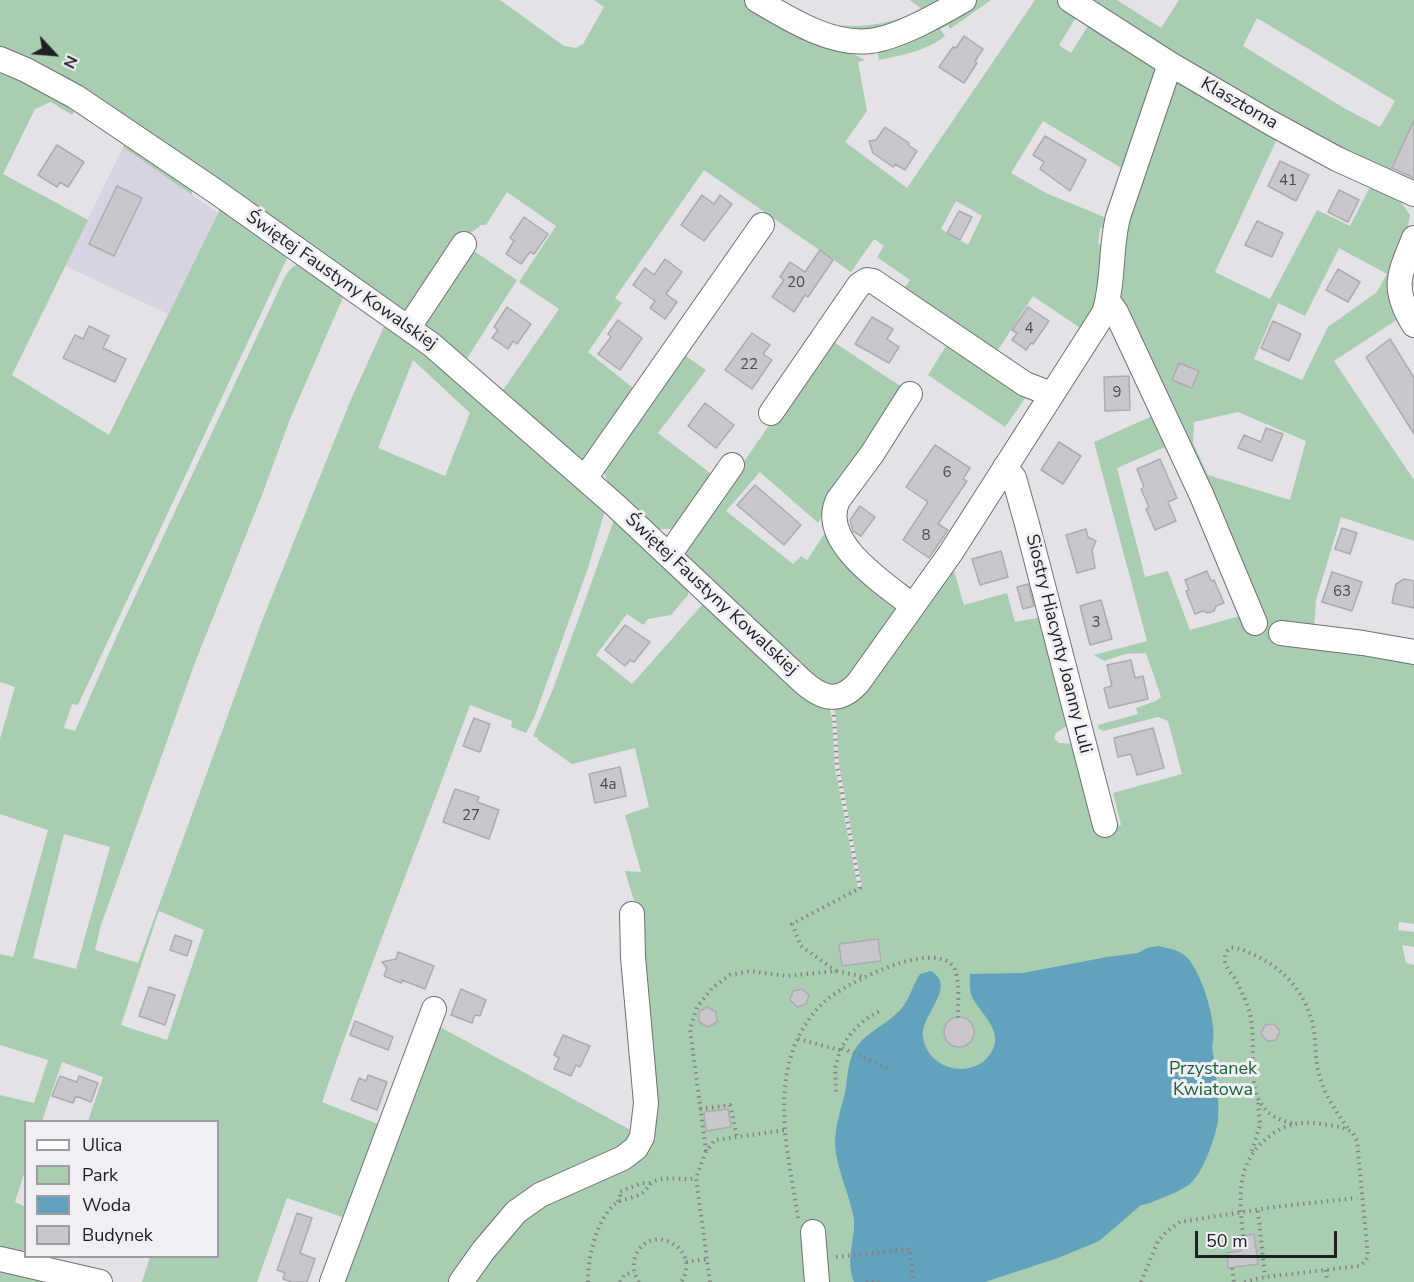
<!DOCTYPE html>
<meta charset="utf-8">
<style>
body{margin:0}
#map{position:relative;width:1414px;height:1282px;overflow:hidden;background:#e4e2e7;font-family:"Nunito Sans",sans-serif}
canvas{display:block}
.legend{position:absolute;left:24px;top:1120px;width:195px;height:138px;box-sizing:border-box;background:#f1eff5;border:2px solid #9d9ca1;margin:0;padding:8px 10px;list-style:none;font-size:18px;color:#202022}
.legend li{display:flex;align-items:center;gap:12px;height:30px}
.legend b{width:30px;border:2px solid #9d9ca1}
.north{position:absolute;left:24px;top:24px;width:60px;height:60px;-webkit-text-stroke:4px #f1eff5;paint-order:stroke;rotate:116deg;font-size:16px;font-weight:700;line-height:24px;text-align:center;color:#202022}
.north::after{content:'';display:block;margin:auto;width:21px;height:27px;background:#202022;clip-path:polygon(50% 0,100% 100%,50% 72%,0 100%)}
.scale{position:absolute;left:1195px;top:1231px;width:142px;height:27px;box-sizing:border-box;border:3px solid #202022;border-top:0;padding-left:8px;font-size:18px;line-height:21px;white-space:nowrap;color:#202022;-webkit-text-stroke:4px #f1eff5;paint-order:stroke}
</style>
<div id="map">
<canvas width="1414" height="1282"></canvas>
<ul class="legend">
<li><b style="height:8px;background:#fff"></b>Ulica</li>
<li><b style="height:16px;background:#a8cdb0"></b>Park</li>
<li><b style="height:16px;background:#62a2bc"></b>Woda</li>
<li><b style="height:16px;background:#c9c7cc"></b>Budynek</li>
</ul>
<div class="north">N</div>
<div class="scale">50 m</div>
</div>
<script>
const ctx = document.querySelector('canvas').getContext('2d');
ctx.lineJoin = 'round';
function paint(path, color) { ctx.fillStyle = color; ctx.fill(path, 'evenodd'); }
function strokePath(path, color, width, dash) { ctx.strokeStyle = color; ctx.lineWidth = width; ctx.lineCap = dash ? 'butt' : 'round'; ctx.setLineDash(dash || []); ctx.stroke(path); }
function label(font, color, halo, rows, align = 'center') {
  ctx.font = font + ' "Nunito Sans",sans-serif'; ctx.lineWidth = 6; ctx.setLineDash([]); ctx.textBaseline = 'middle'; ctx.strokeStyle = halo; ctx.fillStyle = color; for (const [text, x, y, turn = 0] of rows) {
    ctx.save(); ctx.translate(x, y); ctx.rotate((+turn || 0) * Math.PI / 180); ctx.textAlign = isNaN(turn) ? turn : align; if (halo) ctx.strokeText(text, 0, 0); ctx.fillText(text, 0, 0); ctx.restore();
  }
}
const built = new Path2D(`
 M123 147 218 213 168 314 65 266Z`);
const green = new Path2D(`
 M0 0H500L564 46 576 48 583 44 604 7 594 0H753L865 60 858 62 867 111 845 142 907 188 1035 0H1058L1079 13 1059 45 1071 53 1091 21 1157 68 1123 169 1043 121 1011 173 1046 193 1109 219 1107 224 1100 229 1098 243 1104 248V285L1083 330 1033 296 994 356 901 292 910 280 877 257 884 246 874 239 851 272 704 170 615 298 622 303 588 352 638 392 585 466 499 396 559 309 519 282 556 226 507 192 486 225H481L466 237 412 317 0 54ZM956 201 982 216 968 245 941 229Z
 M910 0H957L863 37 824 23C862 30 888 24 923 10Z
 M970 0H991L950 29 948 25 940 29 945 36C926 51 903 55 879 60L877 50Z
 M1090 0H1117L1161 28 1179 0H1414V136L1408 133 1390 172C1286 123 1187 62 1090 0ZM1257 18 1395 101 1380 127 1344 108 1243 46Z
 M0 63 41 82 79 104 72 115 51 102 35 109 3 174 88 220 12 375 109 435 223 203 284 245 288 256 78 705 72 704 64 728 75 731 118 633 275 298C285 278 290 254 316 269L420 340 607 504 588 568 534 718 526 733 511 727 512 721 470 705C421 838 368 969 322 1102L383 1126 422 1023V1027L385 1127 384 1126 329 1282 351 1220 287 1198 257 1282H142L150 1257 218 1256V1122L88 1121 103 1077 62 1062 42 1121 26 1122 25 1171 15 1202 25 1207V1244L21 1258 0 1255V1095L34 1103 48 1060 0 1045V954L13 957 48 830 0 814V739L15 687 0 682ZM344 295 386 322 349 404 262 621 138 963 95 950 101 925 196 660 262 495 290 419ZM413 360 470 413 445 476 378 448ZM64 834 110 847 76 969 33 958ZM159 911 204 930 167 1040 121 1025Z
 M1176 79 1278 137 1215 272 1270 299 1317 210 1350 226 1371 185 1398 198 1410 215 1407 232 1399 254H1396C1386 282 1387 291 1398 319L1334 361 1414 480V541L1341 517 1316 600 1314 631 1274 627 1280 641 1300 639 1414 657V924L1399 922 1398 930 1414 932V947L1402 945 1406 963 1414 965V1282H466C486 1254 504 1226 532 1205 564 1182 635 1173 648 1135 651 1124 650 1113 649 1102L637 932V915L643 914 633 898 625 871 641 872 625 815 649 807 635 748 572 764 538 740V738L533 736 553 689 615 517 623 518 692 585 688 589V595L671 615 648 619 643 625 627 614 596 655 632 684 701 606 711 603 807 693 828 704 832 717 835 768 858 888H862L839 765 836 716 832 704 846 700 860 688 952 564 964 605 1007 593 1015 622 1042 617 1009 491 1001 484 966 542 1003 479 1010 483 1015 495 1071 710 1068 725 1056 733 1054 738 1059 743 1075 744 1097 831 1121 825 1113 793 1182 774 1168 721 1158 717 1103 731 1099 729 1098 725 1138 714 1136 708 1156 701 1161 697 1146 653 1125 654 1104 661 1094 655 1147 641 1094 442 1157 414 1114 318H1109L1071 376V374L1107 316 1113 317 1114 318 1194 485 1193 490 1172 444 1117 468 1145 577 1168 571 1190 630 1247 614 1232 576 1249 614 1256 613 1200 478 1170 422 1174 418H1180L1159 392 1116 300 1114 284 1116 265 1123 221 1159 106 1170 82ZM1339 248 1387 274 1377 292 1328 327 1302 380 1254 359 1278 303 1305 316ZM1238 412 1306 441 1290 500 1208 475 1193 443 1194 422Z
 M128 137 192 181V195L123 147Z
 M468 247 517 280 462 366 416 326Z
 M829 339 908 391 818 523 760 472 726 511 793 564 801 556 807 560 831 524 907 606 850 684 825 691 684 559 674 529H657L608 484 602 465 680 352 706 370 658 433 727 486Z
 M949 341 1028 394 1005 427 928 375Z
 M438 1026 638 1134 636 1138 564 1179 457 1282H336Z
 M0 1265 81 1282H0Z`);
const water = new Path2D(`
 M1158 946C1167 948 1176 949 1184 955 1201 967 1219 1027 1212 1046 1215 1067 1220 1100 1218 1120 1216 1136 1202 1177 1187 1186 1181 1190 1174 1193 1167 1196 1158 1199 1151 1204 1141 1205L1099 1241 1058 1258 985 1282H854C844 1256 858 1237 853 1214 848 1191 836 1167 835 1143 835 1126 841 1109 845 1093 848 1076 847 1060 858 1045 869 1031 885 1025 897 1013 909 1003 912 986 920 974L931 971C958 987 920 1015 923 1037 927 1067 966 1080 987 1058 1009 1034 981 1015 972 997 969 990 970 980 970 974L1023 973 1107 957 1138 953 1147 948Z`);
const building = new Path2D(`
 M964 36 983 49 975 61 977 63 964 83 939 67 953 47 956 48Z
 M1414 120V178L1392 168Z
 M885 127 909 143 908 145 917 151 905 170 895 164 893 167 873 153 869 141 876 140Z
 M1045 136 1086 160 1070 191 1040 169 1044 162 1033 155Z
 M57 145 84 162 68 187 60 182 57 187 38 175Z
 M1280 161 1309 175 1296 201 1268 186Z
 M117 186 142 198 114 256 89 244Z
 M1339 190 1359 200 1348 222 1328 212Z
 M702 195 714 204 720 195 732 204 704 241 681 225Z
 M959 211 972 217 960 240 947 233Z
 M524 217 548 234 534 254 530 252 521 264 506 254 514 241 510 238Z
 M1257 221 1283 233 1272 257 1245 245Z
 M820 250 833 260 808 297 805 295 794 312 772 297 784 280 780 277 790 262 805 272Z
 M665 259 682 272 666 294 677 302 665 319 650 308 655 301 633 285 645 268 654 275Z
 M1338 269 1360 282 1348 302 1326 290Z
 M507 307 531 324 517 344 513 341 508 349 492 338 498 330 494 327Z
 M1028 307 1049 321 1033 344 1031 343 1026 350 1012 340 1017 333 1012 330Z
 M872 317 893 329 887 339 899 347 889 363 855 344Z
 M618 320 642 338 620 370 598 354 611 337 608 334Z
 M1273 321 1301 334 1289 361 1261 348Z
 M89 326 109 336 103 348 126 359 115 382 63 358 75 335 83 339Z
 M752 333 770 345 763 354 772 360 752 389 725 370Z
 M1390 339 1414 378V434L1366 357Z
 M1179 363 1199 371 1192 388 1172 380Z
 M1129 376 1130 410 1105 411 1104 377Z
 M705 403 734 425 716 448 688 426Z
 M1266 428 1283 434 1272 461 1238 448 1244 435 1261 442Z
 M1059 442 1081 456 1063 484 1041 470Z
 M935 445 970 468 963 479 967 481 938 524 948 530 929 558 903 540 928 502 906 487Z
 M1160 459 1177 498 1168 502 1176 521 1155 530 1146 509 1149 507 1141 489 1144 487 1137 469Z
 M755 485 801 525 784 545 737 505Z
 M860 506 875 517 861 536 853 531 850 520Z
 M1342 528 1357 533 1350 554 1335 549Z
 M1086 529 1088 537 1096 541 1092 550 1095 568 1077 573 1066 535Z
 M1001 551 1008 577 980 585 972 559Z
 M1207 571 1211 581 1214 580 1224 603 1216 606 1214 611 1208 613 1203 611 1195 614 1186 591 1189 590 1185 580Z
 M1332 572 1362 582 1352 611 1322 602Z
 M1404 579 1414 581V608L1392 603 1396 584Z
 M1028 584 1034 606 1023 609 1017 587Z
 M1101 600 1112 639 1090 645 1080 606Z
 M625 625 650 642 634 662 630 660 625 666 605 650Z
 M1131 660 1135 678 1143 676 1148 699 1109 708 1104 688 1112 686 1107 665Z
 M474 718 490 724 480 752 463 746Z
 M1153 728 1164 768 1137 775 1131 754 1118 757 1114 738Z
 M620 767 626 796 595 803 589 774Z
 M455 789 479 797 477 802 499 810 489 839 443 822Z
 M175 935 192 941 187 956 170 950Z
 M878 939 881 961 842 966 839 944Z
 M398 952 434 966 425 989 402 980 401 983 384 976 387 968 382 962 396 959Z
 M149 987 175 995 165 1025 139 1016Z
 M461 989 486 1000 480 1016 475 1015 472 1023 451 1015Z
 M802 989 809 995 806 1004 797 1007 790 1000 793 991Z
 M707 1007 716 1012 717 1022 708 1027 699 1022V1012Z
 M944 1032a15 15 0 1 1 30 0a15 15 0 1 1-30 0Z
 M355 1021 393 1037 388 1050 350 1035Z
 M1274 1024 1280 1031 1276 1040 1267 1041 1261 1034 1265 1025Z
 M563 1035 590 1046 580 1067 576 1065 571 1076 554 1069 559 1058 554 1055Z
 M368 1075 387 1082 377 1110 351 1100 359 1078 366 1081Z
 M60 1076 77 1082 79 1076 98 1083 91 1102 76 1096 73 1103 52 1096Z
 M728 1109 731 1127 706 1131 704 1112Z
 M297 1213 312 1218 300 1253 315 1259 307 1282H292L283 1279 285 1273 277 1270Z
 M1254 1234 1258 1264 1228 1268 1227 1253 1241 1251 1240 1237Z`);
const path = new Path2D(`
 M834 715 837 766 860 888 792 924 801 946 836 971
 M798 1039 840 1050 835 1068 836 1092
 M842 1048 891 1070
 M840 1050C850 1032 864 1017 883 1010
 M700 1109 730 1105 737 1137
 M1292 1123C1235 1111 1260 1054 1250 1014 1247 1002 1241 991 1236 980 1232 974 1225 967 1225 960 1224 955 1227 951 1230 948 1238 947 1245 951 1252 954 1281 966 1304 991 1312 1021 1317 1041 1314 1062 1321 1081 1327 1099 1338 1114 1349 1130
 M706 1151 690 1029 697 1007 712 988 730 975 750 971 787 976 836 971 866 977
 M1252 1151 1260 1125 1258 1103
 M618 1202 620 1196 619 1192 642 1183H650
 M1258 1211 1265 1277
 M798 1218C790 1163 774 1104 793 1050 799 1032 811 1014 825 1001 844 984 936 937 954 968 960 978 958 1005 958 1018
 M1243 1236C1239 1195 1235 1159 1274 1133 1286 1125 1299 1122 1313 1123 1326 1125 1343 1125 1353 1133L1357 1141 1368 1256 1365 1262 1359 1266 1265 1277 1244 1282
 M836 1257 910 1249 913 1282
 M686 1262 707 1259
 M1232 1268 1234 1282
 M1326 1270 1327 1282
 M588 1282C587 1260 597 1218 615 1204 621 1199 633 1198 641 1194 649 1189 647 1183 658 1180 670 1176 683 1181 696 1178
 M620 1282 624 1275 634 1272
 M639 1282C634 1274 632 1265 636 1255 651 1221 703 1249 681 1282
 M710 1282 696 1178 706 1151 715 1140 786 1130
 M866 1282H879
 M1141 1282 1158 1241 1166 1232 1180 1222 1274 1207 1357 1198`);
const minor = new Path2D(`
 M757 0C789 19 832 46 870 41 898 38 940 14 964 0
 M1070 0 1170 64 1271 123 1337 159 1414 194
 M0 59 26 70 76 97 215 191 432 345 615 505 802 681C821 698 838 705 858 683L950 554 1104 313C1114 283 1110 249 1118 217L1170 64
 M1414 238C1399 275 1391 288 1414 325
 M1108 301 1116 312 1202 496 1255 623
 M409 327 464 244
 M910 394 872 454 838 500C818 542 885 584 913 606
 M771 413 859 285 867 280 873 281 1025 384 1051 394
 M1005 467 1014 478 1027 524 1105 825
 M585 478 762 225
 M669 555 732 465
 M1281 633 1363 643 1414 652
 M813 1232 817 1282
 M0 1259 100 1282
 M332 1282 434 1009
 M461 1282 483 1251 516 1212 540 1195 623 1158 636 1148 642 1137 646 1103 633 957 632 914`);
const numberNames = [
 ["41",1288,181],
 ["20",796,283],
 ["4",1029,329],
 ["22",749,365],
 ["9",1117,393],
 ["6",947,473],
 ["8",926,536],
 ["63",1342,592],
 ["3",1096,623],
 ["4a",608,785],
 ["27",471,816]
];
const streetNames = [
 ["Klasztorna",1239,104,30],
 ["Świętej Faustyny Kowalskiej",341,281,35],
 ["Świętej Faustyny Kowalskiej",711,595,43],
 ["Siostry Hiacynty Joanny Luli",1058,644,76]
];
const parkNames = [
 ["Przystanek",1213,1070],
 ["Kwiatowa",1213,1091]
];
paint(built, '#d8d3e0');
paint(green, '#a8cdb0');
paint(water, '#62a2bc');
paint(building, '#c9c7cc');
strokePath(building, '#adaab0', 1.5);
strokePath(minor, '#716f74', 26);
strokePath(path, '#838285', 4, [1.5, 4.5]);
strokePath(minor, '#fff', 24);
label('15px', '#4a4a4c', null, numberNames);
label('18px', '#202022', '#f1eff5', streetNames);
label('18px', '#196535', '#f1eff5', parkNames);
</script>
